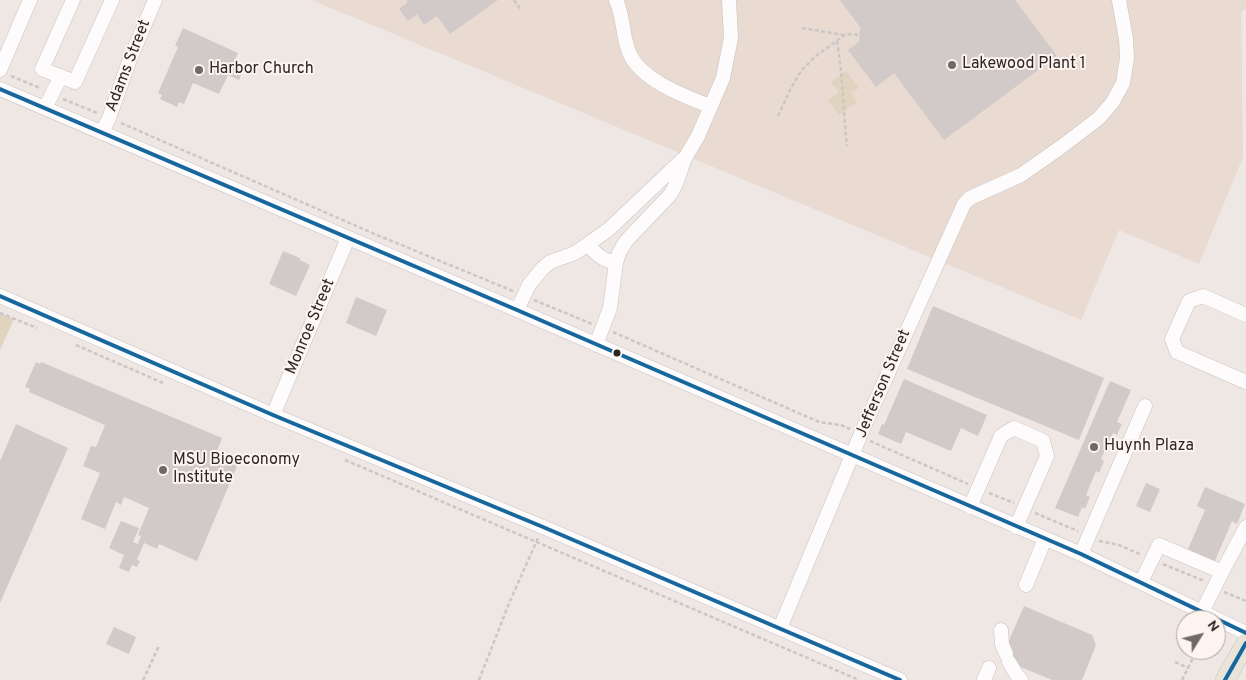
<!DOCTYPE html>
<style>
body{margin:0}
#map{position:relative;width:1246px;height:680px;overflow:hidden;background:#efe7e3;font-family:Overpass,sans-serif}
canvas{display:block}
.north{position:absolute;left:1176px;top:610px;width:50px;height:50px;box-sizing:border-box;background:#fef4ef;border:1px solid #aaa29d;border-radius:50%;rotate:54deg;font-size:14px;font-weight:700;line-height:20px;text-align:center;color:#2c2623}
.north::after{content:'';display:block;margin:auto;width:18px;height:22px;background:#706a66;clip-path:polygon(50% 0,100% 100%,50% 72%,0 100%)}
</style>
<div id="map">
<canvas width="1246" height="680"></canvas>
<div class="north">N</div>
</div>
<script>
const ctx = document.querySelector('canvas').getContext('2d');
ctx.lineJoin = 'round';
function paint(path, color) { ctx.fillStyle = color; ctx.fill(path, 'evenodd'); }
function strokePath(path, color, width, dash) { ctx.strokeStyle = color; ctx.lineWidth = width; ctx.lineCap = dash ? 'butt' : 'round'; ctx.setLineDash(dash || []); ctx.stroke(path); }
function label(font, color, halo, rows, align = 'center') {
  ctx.font = font + ' Overpass,sans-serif'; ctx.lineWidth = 4; ctx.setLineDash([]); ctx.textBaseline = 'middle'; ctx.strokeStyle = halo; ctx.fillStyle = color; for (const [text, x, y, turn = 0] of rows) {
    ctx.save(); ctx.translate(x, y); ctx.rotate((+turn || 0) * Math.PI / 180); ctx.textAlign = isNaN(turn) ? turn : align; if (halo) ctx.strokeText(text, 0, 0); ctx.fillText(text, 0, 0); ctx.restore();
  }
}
const built = new Path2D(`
 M312 0H1246V8L1241 12 1243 157 1199 264 1119 230 1081 320Z`);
const green = new Path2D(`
 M846 71 859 88 851 93 857 102 839 115 828 100 839 92 831 82Z
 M0 313 14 319 0 350Z`);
const building = new Path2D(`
 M406 0H498L450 34 437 16 424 25 417 14 408 21 399 9 408 2Z
 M840 0H1015L1057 56 944 140 894 73 876 87 848 50 859 42 860 27Z
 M183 28 238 53 233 64 244 69 239 80 228 75 219 94 193 83 184 104 179 102 177 107 160 99 162 95 158 93 178 47 175 46Z
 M283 251 300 258V260L310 265 296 296 269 284Z
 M356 297 387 310 376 336 346 323Z
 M933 306 1104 378 1079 440 907 369Z
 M36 362 40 364 41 362 222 438 215 456 237 466 197 561 159 544 157 549 144 543 137 560 140 561 137 567 132 565 129 572 119 568 124 555 109 548 121 521 139 528 133 542 138 544 141 536 138 535 149 508 124 497 121 505 116 502 105 529 81 519 100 473 83 466 91 446 96 447 105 425 29 392 30 389 25 387Z
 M904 379 987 415 978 436 961 428 951 451 906 432 901 444 878 434 882 424 884 425Z
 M1110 381 1131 390 1117 422 1122 424 1117 435 1113 433 1101 459 1104 461 1099 473 1096 471 1086 495 1090 497 1085 509 1082 507 1078 517 1055 508Z
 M16 424 68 448 0 603V461Z
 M1146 483 1160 489 1150 512 1136 506Z
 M1205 487 1245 504 1237 524 1232 521 1215 561 1188 549 1205 510 1197 506Z
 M1024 606 1092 635 1096 645 1082 680H1052L1016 665 1007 645Z
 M114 627 136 637 129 654 106 644Z`);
const path = new Path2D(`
 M514 0 521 10
 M802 28 844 35
 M837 41C843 76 843 111 847 146
 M11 76 40 88
 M63 99 97 113
 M778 116 791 88 801 71 816 56 846 34 860 35
 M121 123 377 235 513 291
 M534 300 592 324
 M0 313 37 328
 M613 332 819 422 841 425 850 429
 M76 345 163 383
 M870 441 968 484
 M345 460 859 680
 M989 493 1014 503
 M1035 513 1078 531
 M1099 541 1119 545 1142 555
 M1163 564 1204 581
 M1224 592 1246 601
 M1175 662 1188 668
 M143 680 159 646
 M479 680 510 601 538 538
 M1182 680 1197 650`);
const minor = new Path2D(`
 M73 0 42 69 75 82 112 0
 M616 0C624 17 622 35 629 52 640 80 684 96 710 106
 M0 70 30 0
 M0 89 517 310 1081 554 1246 633
 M45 108 61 76
 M102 133 109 118 130 59 155 0
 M588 244C596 255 603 260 616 263
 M0 296 273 415 543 527 900 680
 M517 310 529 285 542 269 550 262 575 253 608 230 682 160
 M1246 315 1203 296 1189 301 1172 339 1177 352 1246 382
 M596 345 610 308 616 263 619 253 626 241 670 195 676 184 685 158 698 136 723 78 731 38 729 0
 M273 415 348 238
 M970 507 1001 436 1014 428 1043 441 1047 456 1016 527
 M1081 554 1145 406
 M1141 582 1159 545 1222 572 1246 527
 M1026 585 1045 539
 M1202 612 1222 572
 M780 628 863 429 964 204 970 198 1021 175 1061 147 1099 118 1112 103 1123 83 1127 58 1126 39 1119 0
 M1001 630 1002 644 1006 654
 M1009 662 1016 674 1021 680
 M984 680 989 668`);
const major = new Path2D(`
 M1225 680 1246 643`);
const bus1 = new Path2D(`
 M0 89 517 310 1081 554 1246 633
 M0 296 273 415 543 527 900 680
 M1225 680 1246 643`);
const markers = [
 [952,65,5,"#706a66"],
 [199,70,5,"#706a66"],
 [617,353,4.5,"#2c2623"],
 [1094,447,5,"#706a66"],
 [163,470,5,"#706a66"]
];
const poiNames = [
 ["Lakewood Plant 1",962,65],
 ["Harbor Church",209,70],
 ["Huynh Plaza",1104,447],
 ["MSU Bioeconomy",173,461],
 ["Institute",173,479]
];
const streetNames = [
 ["Adams Street",129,66,-69],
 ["Monroe Street",311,327,-67],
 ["Jefferson Street",884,384,-67]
];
paint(built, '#e9dad2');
paint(green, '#e0d4be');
paint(building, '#d1cac8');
strokePath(minor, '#cac3c0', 15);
strokePath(major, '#c7c3c0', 20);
strokePath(path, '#cac7c6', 2.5, [4, 2.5]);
strokePath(minor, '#fdfbfb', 14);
strokePath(major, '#e9e3da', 19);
strokePath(bus1, '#16679e', 4);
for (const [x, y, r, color] of markers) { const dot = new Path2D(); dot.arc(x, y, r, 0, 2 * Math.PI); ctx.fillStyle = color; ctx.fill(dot); strokePath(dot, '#fef4ef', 2); }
label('16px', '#2c2623', '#fef4ef', poiNames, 'left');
label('16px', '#2c2623', '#fef4ef', streetNames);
</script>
